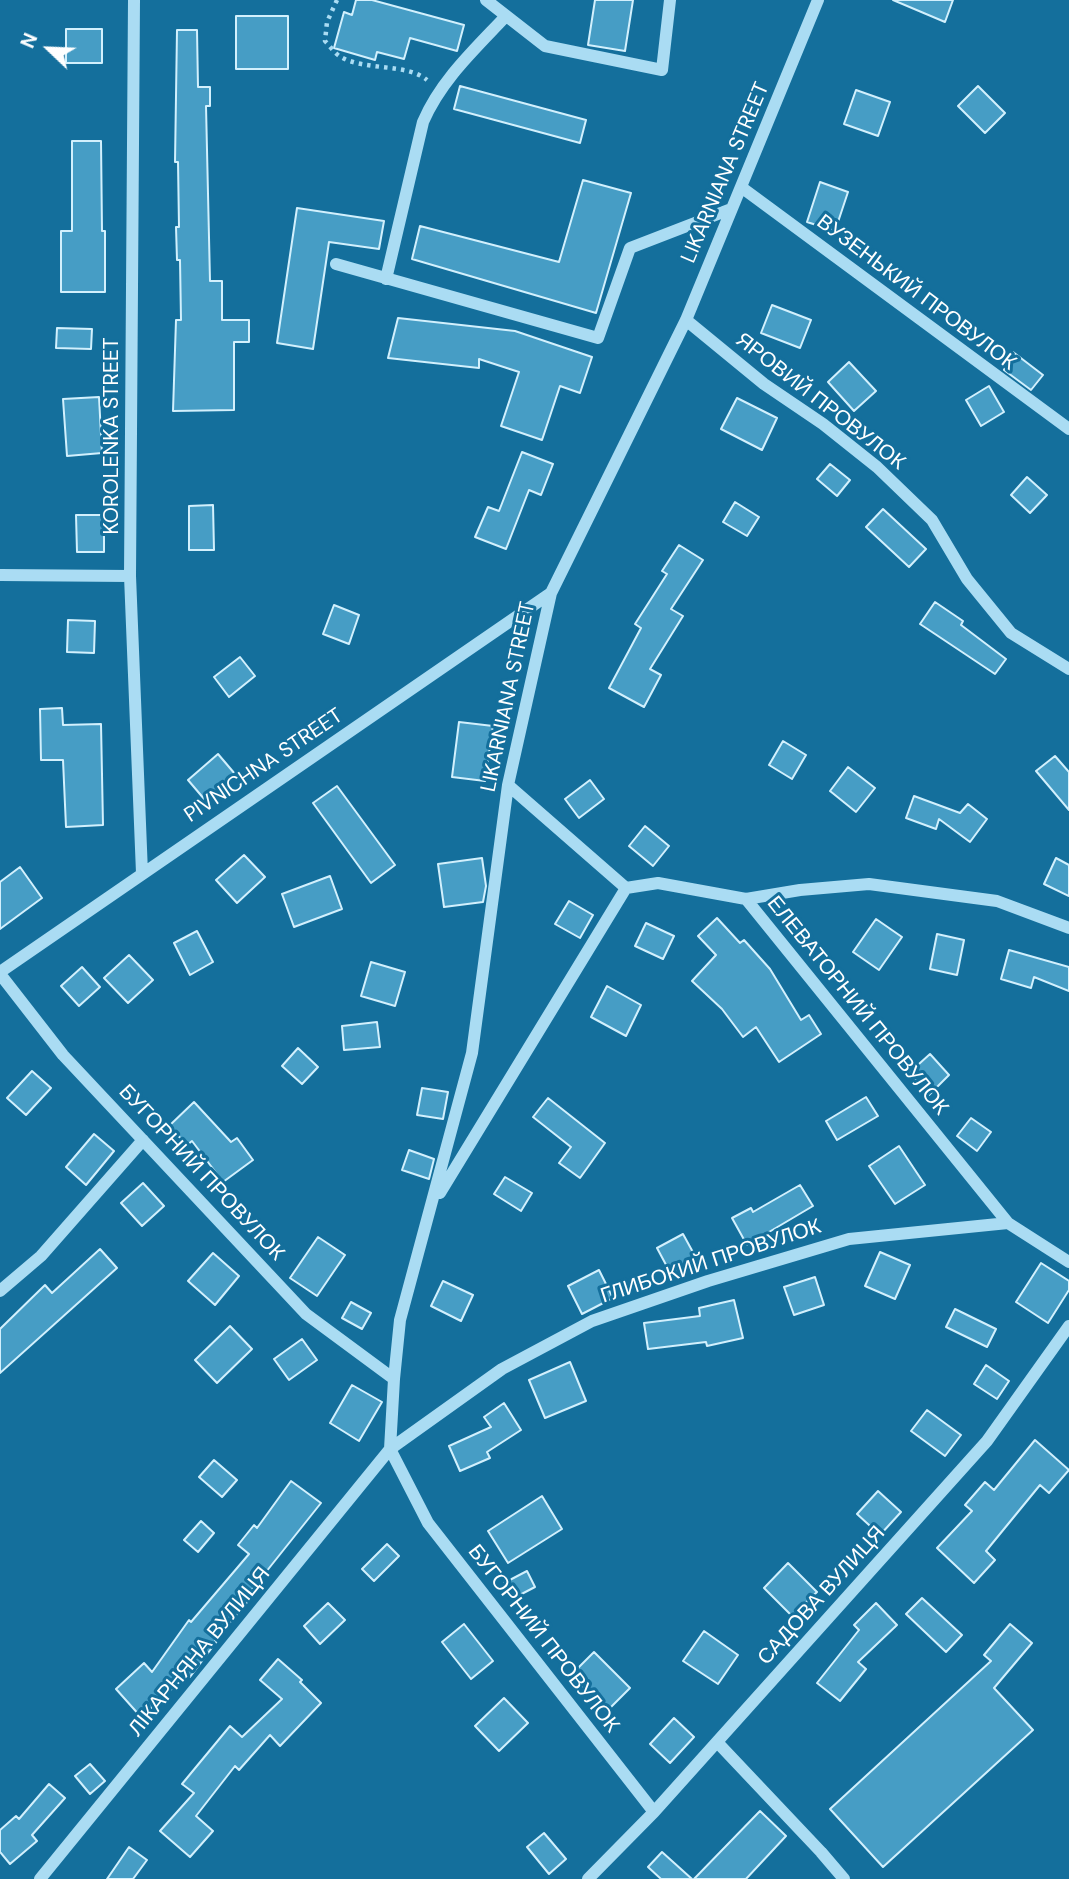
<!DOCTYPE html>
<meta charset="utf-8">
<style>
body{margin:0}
#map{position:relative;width:1069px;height:1879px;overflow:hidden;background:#146f9c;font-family:"DM Sans",sans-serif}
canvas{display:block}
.north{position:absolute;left:14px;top:14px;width:70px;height:70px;-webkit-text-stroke:5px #146f9c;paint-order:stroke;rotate:293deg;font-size:19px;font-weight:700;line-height:28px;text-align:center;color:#fff}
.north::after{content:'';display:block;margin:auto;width:24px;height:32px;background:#fff;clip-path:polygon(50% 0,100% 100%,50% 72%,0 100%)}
</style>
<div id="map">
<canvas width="1069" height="1879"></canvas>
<div class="north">N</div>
</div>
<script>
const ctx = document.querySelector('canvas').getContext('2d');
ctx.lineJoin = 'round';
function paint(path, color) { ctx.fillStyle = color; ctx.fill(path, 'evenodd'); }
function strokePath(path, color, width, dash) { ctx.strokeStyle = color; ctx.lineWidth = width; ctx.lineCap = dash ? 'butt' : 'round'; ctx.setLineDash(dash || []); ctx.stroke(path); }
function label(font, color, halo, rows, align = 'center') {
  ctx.font = font + ' "DM Sans",sans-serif'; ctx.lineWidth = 6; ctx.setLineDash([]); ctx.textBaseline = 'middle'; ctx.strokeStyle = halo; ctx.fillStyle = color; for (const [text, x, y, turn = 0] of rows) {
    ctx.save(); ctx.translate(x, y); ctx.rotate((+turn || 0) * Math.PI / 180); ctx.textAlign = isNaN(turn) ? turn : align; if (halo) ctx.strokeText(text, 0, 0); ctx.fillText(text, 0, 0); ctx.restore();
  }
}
const building = new Path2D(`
 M356 0H372L464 25 457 51 410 38 404 59 377 52 375 60 334 48 344 12 352 15Z
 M595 0H633L625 51 588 45Z
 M893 0H953L945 22Z
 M236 16H288V69H236Z
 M66 29H102V63H66Z
 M177 30H197L198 87H210V106H206L210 281H222V320H249V342H234V410L173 411 176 320H181L180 260H177L176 227H179L178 162H175Z
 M460 86 586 120 580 143 454 109Z
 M978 86 1005 113 985 133 958 106Z
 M856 90 890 102 878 136 844 124Z
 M72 141H101L102 231H105V292H61V231H72Z
 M583 180 631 193 596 313 412 259 420 226 559 262Z
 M820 182 848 192 835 231 807 222Z
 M297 208 384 221 379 249 329 242 313 349 277 343Z
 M772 305 811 320 800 348 761 333Z
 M398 318 515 331 592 357 580 393 560 386 542 440 501 426 519 372 479 359V368L388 358Z
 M57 328 92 329 91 349 56 348Z
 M1013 352 1043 375 1031 390 1004 370V363Z
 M849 362 876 391 854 411 828 382Z
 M989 386 1004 412 981 426 966 400Z
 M99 397 102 453 67 456 63 399Z
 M737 398 777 418 762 450 721 429Z
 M522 452 553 464 541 495 529 490 506 549 475 537 488 507 499 511Z
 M830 464 850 480 837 496 817 479Z
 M1027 477 1047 495 1030 513 1011 495Z
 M735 502 759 517 747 536 723 522Z
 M213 505 214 550H189V506Z
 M883 509 926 549 909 567 866 527Z
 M76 515H104V552H77Z
 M679 545 703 560 671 609 683 616 650 669 661 675 644 707 609 688 641 628 635 624 667 574 662 571Z
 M935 602 963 621 961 625 1006 659 995 674 920 624Z
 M334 605 359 615 349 644 323 634Z
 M68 620 95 621 94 653 67 652Z
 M240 657 255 676 229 697 214 677Z
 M62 708 63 725 101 724 103 825 66 827 63 760H41L40 709Z
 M459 722 493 726 485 781 452 777Z
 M783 741 806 755 792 779 769 765Z
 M218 754 235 774 205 800 188 780Z
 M1055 756 1069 772V810L1036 771Z
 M848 767 875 788 856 812 830 791Z
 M590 780 604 799 579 818 565 799Z
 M337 786 395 865 371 883 313 803Z
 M914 796 960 813 968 804 987 819 970 842 939 819 936 829 906 818Z
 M645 826 669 846 653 866 629 846Z
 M244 855 265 877 237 903 216 880Z
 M482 858 486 886 483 902 444 907 438 864Z
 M1056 858 1069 865V896L1044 884Z
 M20 867 42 898 0 929V882Z
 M330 876 342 909 294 927 282 894Z
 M569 901 593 915 580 938 555 924Z
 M717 918 740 943 744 940 770 969 801 1020 809 1015 821 1034 779 1062 756 1027 743 1037 722 1009 692 981 716 955 698 936Z
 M876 919 902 937 879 970 853 952Z
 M646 923 674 936 663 959 635 946Z
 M197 931 213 962 190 975 174 943Z
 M937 934 964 940 957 975 930 969Z
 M1009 950 1069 967V991L1034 977 1031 988 1001 979Z
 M129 955 153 980 128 1003 104 978Z
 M371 962 405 972 395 1006 361 996Z
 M82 967 100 987 79 1006 61 986Z
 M607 986 641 1005 626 1036 591 1017Z
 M377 1022 380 1047 344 1050 342 1026Z
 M298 1048 318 1067 302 1084 282 1066Z
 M930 1054 949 1075 929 1095 909 1073Z
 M32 1071 51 1088 26 1115 7 1098Z
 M422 1088 448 1092 443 1119 417 1115Z
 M866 1097 878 1116 837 1140 826 1121Z
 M548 1098 605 1143 580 1178 559 1163 571 1147 533 1117Z
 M194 1102 231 1142 237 1138 253 1160 223 1182 192 1141 187 1145 169 1126Z
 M971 1118 991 1132 977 1151 957 1136Z
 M94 1134 114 1151 86 1185 66 1167Z
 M899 1146 925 1185 895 1204 869 1166Z
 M409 1150 434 1159 429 1179 402 1170Z
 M505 1177 532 1193 521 1211 494 1194Z
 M143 1183 164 1206 142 1226 121 1203Z
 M800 1185 813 1206 747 1245 732 1218 751 1208 753 1212Z
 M683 1234 700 1265 679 1276H672L657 1248Z
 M318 1237 345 1255 317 1296 290 1278Z
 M100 1249 117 1268 0 1373V1329L45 1285 52 1293Z
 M880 1252 910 1265 895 1299 865 1286Z
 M213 1253 239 1276 215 1305 188 1281Z
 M1041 1263 1069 1281V1290L1048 1323 1016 1302Z
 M599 1270 613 1298 582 1314 568 1286Z
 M815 1277 824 1305 794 1315 784 1287Z
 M443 1281 473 1295 461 1321 431 1306Z
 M734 1300 743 1338 707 1346 706 1342 648 1349 644 1323 700 1316 699 1308Z
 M351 1302 371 1313 362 1329 342 1318Z
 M955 1309 996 1329 987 1347 946 1327Z
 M230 1326 252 1349 217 1383 195 1360Z
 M302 1339 317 1360 289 1380 274 1359Z
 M570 1362 586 1401 545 1418 529 1380Z
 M986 1365 1009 1381 997 1399 974 1384Z
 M352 1385 382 1402 359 1441 330 1423Z
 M504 1403 521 1430 487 1452 490 1458 460 1471 449 1446 491 1427 484 1417Z
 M927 1410 961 1435 945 1456 911 1431Z
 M1035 1440 1069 1470 1049 1493 1040 1485 986 1551 995 1560 974 1583 937 1548 972 1511 965 1505 985 1482 994 1490Z
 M214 1460 237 1480 222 1497 199 1477Z
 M291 1481 321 1503 250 1592 253 1595 215 1640 217 1641 190 1677 187 1675 141 1717 116 1689 144 1663 152 1672 189 1620 191 1622 249 1554 238 1545 254 1525 257 1528Z
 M878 1491 901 1512 880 1535 857 1514Z
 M542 1496 562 1529 508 1563 488 1531Z
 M201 1521 214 1533 198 1552 184 1540Z
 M387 1544 399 1556 374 1581 362 1569Z
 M788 1563 817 1592 792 1616 764 1588Z
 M527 1571 535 1587 512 1599 504 1583Z
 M922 1598 962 1635 946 1652 906 1614Z
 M328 1603 345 1620 320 1644 304 1626Z
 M876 1603 897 1625 858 1662 866 1669 840 1701 817 1683 859 1630 854 1625Z
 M464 1624 493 1661 471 1679 442 1642Z
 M1010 1624 1032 1643 994 1688 1033 1730 883 1867 830 1809 991 1661 984 1655Z
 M704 1631 738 1655 718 1684 683 1661Z
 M594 1652 630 1688 607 1711 571 1675Z
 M278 1659 302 1680 300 1682 321 1703 280 1746 270 1735 239 1770 235 1766 196 1816 213 1831 190 1857 160 1831 194 1793 182 1784 230 1726 242 1737 282 1699 260 1680Z
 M504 1698 528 1723 499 1751 475 1726Z
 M674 1718 694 1737 670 1763 650 1744Z
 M90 1764 105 1781 90 1794 75 1776Z
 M49 1784 65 1798 32 1835 37 1841 10 1864 0 1852V1830L16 1816 19 1819Z
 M760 1811 786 1836 746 1879H694Z
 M544 1833 566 1859 549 1874 527 1847Z
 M129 1847 147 1860 133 1879H107Z
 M662 1852 692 1879H661L648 1867Z`);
const path = new Path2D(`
 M337 0 327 22 325 41C330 46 335 54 341 57 365 71 407 63 427 80`);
const minor = new Path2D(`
 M134 0 130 576 142 873
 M486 0 545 46 662 70 670 0
 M741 187 1069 429
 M336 264 598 338 630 248 731 209
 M386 279 423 122C441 80 475 49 506 16
 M686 320 764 384 823 424 877 467 932 520 967 579 1011 633 1069 669
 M0 575 130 576
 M508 785 626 888 658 883 746 899 1008 1223
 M746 899 800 890 869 884 997 901 1069 928
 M0 972 551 593
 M0 974 63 1055 306 1314 394 1379
 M440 1193 626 888
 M0 1291 41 1256 143 1140
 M717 1742 821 1852 844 1879
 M654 1812 428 1523 390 1449 394 1379 400 1320 472 1053 508 785 551 593 686 320 818 0
 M40 1879 390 1449 502 1369 592 1321 708 1281 849 1239 1008 1223 1069 1262
 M588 1879 654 1812 987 1441 1069 1326`);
const streetNames = [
 ["LIKARNIANA STREET",726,173,-67],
 ["ВУЗЕНЬКИЙ ПРОВУЛОК",916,293,37],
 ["ЯРОВИЙ ПРОВУЛОК",820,402,38],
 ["KOROLENKA STREET",112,436,-90],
 ["LIKARNIANA STREET",509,697,-78],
 ["PIVNICHNA STREET",264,766,-34],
 ["ЕЛЕВАТОРНИЙ ПРОВУЛОК",857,1006,51],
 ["БУГОРНИЙ ПРОВУЛОК",201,1173,47],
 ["ГЛИБОКИЙ ПРОВУЛОК",711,1262,-18],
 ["САДОВА ВУЛИЦЯ",822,1596,-48],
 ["БУГОРНИЙ ПРОВУЛОК",543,1639,52],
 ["ЛІКАРНЯНА ВУЛИЦЯ",200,1652,-51]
];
paint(building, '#469dc5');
strokePath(building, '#d2f0fd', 2);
strokePath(path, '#aadcf3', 4.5, [3.5, 5]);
strokePath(minor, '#aadcf3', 12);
label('21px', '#fff', '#146f9c', streetNames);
</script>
